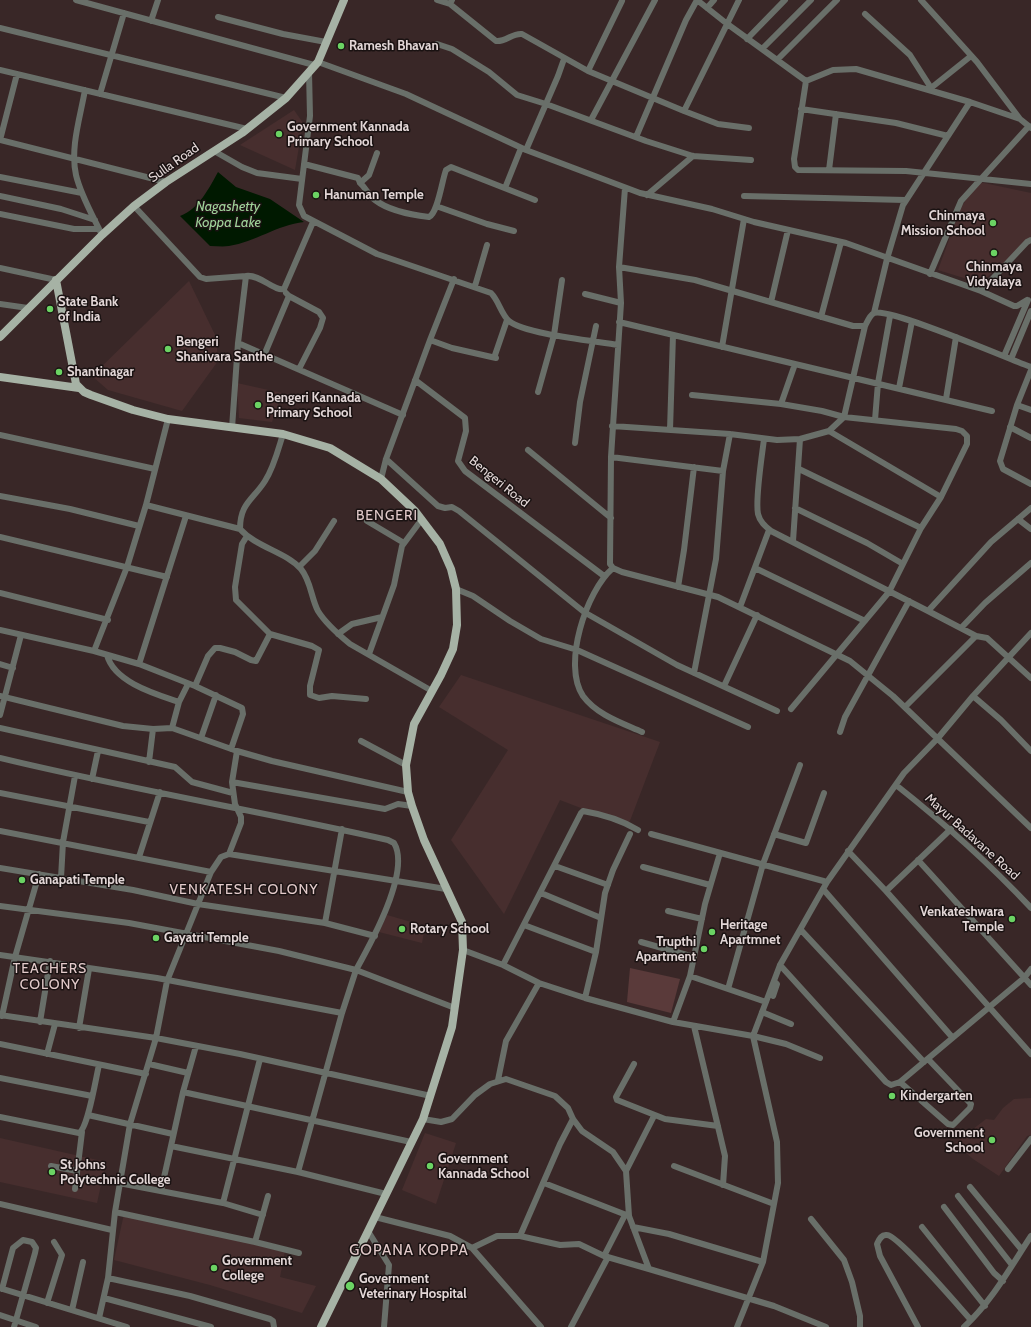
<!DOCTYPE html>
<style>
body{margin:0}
canvas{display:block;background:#392727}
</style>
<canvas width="1031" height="1327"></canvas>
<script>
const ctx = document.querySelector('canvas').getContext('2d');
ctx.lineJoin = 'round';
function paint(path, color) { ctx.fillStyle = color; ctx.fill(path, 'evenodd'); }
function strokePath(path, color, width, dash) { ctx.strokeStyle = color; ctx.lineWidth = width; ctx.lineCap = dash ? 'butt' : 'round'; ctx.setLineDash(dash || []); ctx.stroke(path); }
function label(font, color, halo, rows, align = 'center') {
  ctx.font = font + ' Cabin,sans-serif'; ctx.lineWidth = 3; ctx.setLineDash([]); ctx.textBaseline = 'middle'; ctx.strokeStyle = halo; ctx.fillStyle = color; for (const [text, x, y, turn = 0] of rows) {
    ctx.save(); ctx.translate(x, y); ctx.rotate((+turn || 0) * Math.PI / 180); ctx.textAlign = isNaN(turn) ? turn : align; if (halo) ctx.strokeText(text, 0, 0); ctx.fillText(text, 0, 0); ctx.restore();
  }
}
const built = new Path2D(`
 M294 110 303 123 295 170 240 145Z
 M979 182 1031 193V240L980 283 938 270 961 207Z
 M189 281 216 337 218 361 182 411 108 390 92 376Z
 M237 383 282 393 272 422 239 418Z
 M461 675 660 742 628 826 560 800 504 914 451 840 508 750 439 707Z
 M387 915 425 926 422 943 379 932Z
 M1031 1098V1135L1027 1136 999 1176 973 1159 955 1143 986 1119 994 1120 1003 1108 1014 1099Z
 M425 1133 456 1143 436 1204 402 1190Z
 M0 1138 106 1162 97 1203 0 1182Z
 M124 1214 285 1251 280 1277 316 1286 302 1313 210 1285 114 1260Z`);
const green = new Path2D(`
 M630 968 680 979 671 1013 627 1002Z`);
const water = new Path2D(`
 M218 172 236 187 270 199 304 222C277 225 255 242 229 246 223 247 216 246 210 246L180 216C199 209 209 188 218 172Z`);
const minor = new Path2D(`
 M76 0 314 65
 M437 0 450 4
 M452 0 450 4 496 41C506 42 512 33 522 34L588 71 684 111 718 124 749 128
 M697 0 726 23 806 81 794 159 795 167 798 170 906 171 1031 184
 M921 0 977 62 1020 119 1031 128
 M707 8 714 0
 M865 14 910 55 933 91
 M218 17 283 34 326 42
 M151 21 158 0
 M0 28 286 98
 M747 39 785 0
 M437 44 452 49 489 72 517 95 546 104 646 141 693 156 751 160
 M762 49 811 0
 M777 60 837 0
 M318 62 406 94 526 150 640 193 712 209 754 222 846 243 981 291 1027 242 1031 240
 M0 70 247 129
 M588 71 622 1
 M309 72 310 116 299 205 304 216 377 254 491 293C499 301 501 314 509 321 524 334 595 341 618 345
 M806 81 833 70 856 69 970 102
 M931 88 971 56
 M85 90C80 118 70 148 76 175 81 196 93 216 102 235
 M100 94 124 13
 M801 109 896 123 948 136
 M684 111 739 0
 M591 120 655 0
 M636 137 686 20 697 0
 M0 140 166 182
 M0 140 17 74
 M526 150 558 76 564 59
 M214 151 242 167 257 173 302 179
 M304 164 358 178 360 183 369 175 377 153
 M829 170 836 114
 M0 177 82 193
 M360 183C366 188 368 195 375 200 388 210 412 215 429 217 438 213 442 180 446 170L451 167 535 200
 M505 188 521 148
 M625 188 619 267 621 303 611 457 610 564 613 568 622 572 718 597 850 661 893 696 1031 828
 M647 195 693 156
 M0 196 61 209 95 220
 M744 196 905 200
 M134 206 200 277 206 279 246 276
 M436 206 487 224 514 231
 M0 214 74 229H99
 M619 267 695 280 853 326H865C867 322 870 315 874 313 889 307 1009 359 1031 367
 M0 268 56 280
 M930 274 961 201 1029 126
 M475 286 487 245
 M981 291 1014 306H1017L1027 300
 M585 294 621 303
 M289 296 319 312 323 318 320 328 299 369
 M771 302 788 230
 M0 304 28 308
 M874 313 887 259 903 205 970 102 1020 119
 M821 317 841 242
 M619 322 992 411
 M430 340 452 348 496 358
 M238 343 403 415
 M722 347 744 219
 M265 353 289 296 286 293
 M495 355 507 320
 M1004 356 1028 300
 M1011 359 1031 311
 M1031 370 1017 405 1000 461 1003 469 1031 484
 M415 380 465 418 466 431 458 461 465 471 604 576
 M899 388 912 321
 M538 392 554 335 562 280
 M692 395 781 404 822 411 844 417 956 429 962 431 967 436V444L941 497 921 528 889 592 791 709
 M946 399 956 337
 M781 404 795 364
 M1017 405 1031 410
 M875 420 878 383 890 316
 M612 426 730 434 777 440 800 439 829 431 844 417 865 326
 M1010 427 1031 438
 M232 428 238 343 246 276C260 274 275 292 284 289L313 222
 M670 430 673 335
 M829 431 941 497
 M283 434C278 450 274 467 265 481 253 500 240 503 240 529 256 547 286 552 301 569 311 581 311 598 318 611 326 624 339 635 350 644L432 691
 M0 435 155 469
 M764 439C762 456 755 499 758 514 760 522 765 526 771 531L928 611 991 542 1031 508
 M575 443 580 402 596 326
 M528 450 611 518
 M611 457 723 471 730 434
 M386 459 438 506 445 508 452 507 459 511 584 612 677 665 777 711
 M799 469 921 528
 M381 479 386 459 430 340 454 279
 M0 496 70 509 139 526
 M146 505 240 529
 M795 508 867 543 903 564
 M1018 519 1031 529
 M367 521 404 543
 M247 536 242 544 235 587 236 600 270 634 312 646 319 650 310 686V695L319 698 332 696 366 699
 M0 537 167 577
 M793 541 800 439
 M299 567 315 551 334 521
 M613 568C586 591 562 665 583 696 597 715 622 723 642 732
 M755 568 865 621
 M678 587 684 550 694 467
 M456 589 473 596 510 621 541 639 577 650 748 727
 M0 593 108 620
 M740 607 769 530
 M928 611 976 636 987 638 1031 678
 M961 628 985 603 1031 563
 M0 630 94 651 127 567 146 505 168 419
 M338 634 352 624 382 617
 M94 651 139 664 195 686 242 708 243 714 231 749
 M369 654 394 585 402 546 422 519
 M107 655C114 682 155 694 179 702
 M0 664 13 668
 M139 664 186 516
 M694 673 716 559 723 471
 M195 686 208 656 215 648H220L235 652 251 660 256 661 270 634
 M724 686 757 615
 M0 696 123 726 153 729 172 728 237 751 272 761 408 792
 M973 696 1001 720 1031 751
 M905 707 976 636
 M0 715 21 635
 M0 728 175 767 192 782 233 793
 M172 728 179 702 188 684
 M840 732 845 717 909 601
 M201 738 216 695
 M361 741 406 765
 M0 758C128 789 259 811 388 840L394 843C411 871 371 943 356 970L279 951 129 923 0 906
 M149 762 153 729
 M92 779 98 751
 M232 782 385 809 398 804 412 806
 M896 785C944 823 989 863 1031 908
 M0 793 149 822
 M0 831 211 872
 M651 834 827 882
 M774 834 806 843 824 793
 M848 851 886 891 1031 1054
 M229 854 241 823V817L235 804 232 782 237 751
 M139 857 160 792
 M918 860 1031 985
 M555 866 608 885
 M643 867 710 885
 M0 868 133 890 198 904 325 923 375 936
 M61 878 63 842 75 776
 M823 889 952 1037
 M886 891 951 829
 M541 893 601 918
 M668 911 702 919
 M325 923 342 829
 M524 925 596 952
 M801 930 924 1062
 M641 942 694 957
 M463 950 503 965 539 983 585 998 673 1022 753 1036 786 1044 820 1058
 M0 955 157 978 342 1013
 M503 965 581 813 583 811C601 814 623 821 638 830
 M780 965 886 1082 891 1085 900 1082 1024 978 1031 969
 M690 976 766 1002
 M728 989 763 864 800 765
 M773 996 777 984 774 981
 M585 998 596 952 605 893 613 870 630 834
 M762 1012 791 1024
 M0 1015 156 1038 240 1054 431 1096
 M2 1016 15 957 39 874
 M40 1022 50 961
 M673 1022 690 976 705 904 720 853
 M694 1026 725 1156 723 1185
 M79 1028 89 969
 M0 1044 146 1074
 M47 1054 55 1024
 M149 1064 188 1073
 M634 1064 616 1097 617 1100 665 1119 718 1126
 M0 1078 92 1096
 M498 1080 506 1041 539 983
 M900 1082 948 1124 953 1125 970 1108 971 1104 928 1059
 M183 1092 411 1142
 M88 1115 173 1134
 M0 1117 79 1133C88 1128 96 1077 99 1065
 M423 1119 441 1122 452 1119 475 1095 490 1084 506 1079 555 1096 568 1108 573 1119 582 1131 613 1152 626 1171 629 1216 649 1269 774 1306 826 1327
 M171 1146 298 1172 386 1194
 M51 1166 77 1171
 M674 1166 774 1204
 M1008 1169 1031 1139
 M626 1171 654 1116
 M298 1172 342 1013 356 970 455 1008
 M119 1183 223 1203 263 1215
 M544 1183 629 1216
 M970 1187 1022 1250
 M75 1189 82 1132
 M161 1191 183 1092 196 1046
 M958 1196 1012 1265
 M223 1203 260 1059
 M0 1204 112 1230
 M944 1207 994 1273 1003 1281
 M115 1212 255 1242 299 1253
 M375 1217 450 1236 472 1248 541 1327
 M811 1219 844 1260 852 1282 860 1316V1327
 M633 1227 669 1234 763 1262
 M922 1227 985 1306
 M368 1231 389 1265 384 1327
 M520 1236 560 1144 573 1119
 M255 1242 268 1196
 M472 1248 497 1236H520L560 1245 579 1244 604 1256 649 1269
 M604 1256 625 1215
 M108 1278 190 1296 270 1319 273 1321 274 1327
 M0 1288 127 1327
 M2 1289 13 1248 23 1240 32 1242 36 1248 35 1253 14 1327
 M104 1298 211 1327
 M47 1303 62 1255 54 1242
 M72 1310 83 1262
 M0 1315 36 1327
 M99 1318 108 1278 115 1212 130 1124 156 1038 167 981 211 872 221 857 229 854 446 889
 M571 1327 608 1257
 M737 1327 763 1262 778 1183 777 1142 753 1036 780 965 827 882 904 773 938 738 973 696 1031 633
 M918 1327 880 1256 877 1244C879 1240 881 1234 887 1235 899 1236 960 1308 971 1320
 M964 1327C992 1301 1010 1268 1031 1236`);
const major = new Path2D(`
 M56 280 76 384 84 392 91 395 133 410 168 419 283 434 330 448 381 479 415 511 440 544 451 569 456 589 457 625 453 649 441 675 414 724 406 765 408 792 412 806 424 840 462 922 463 950 452 1027 423 1119 321 1327
 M0 337 102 235 134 206 166 182 242 133 286 98 318 62 344 0
 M0 377 79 388`);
const markers = [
 [341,46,4,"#6bd363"],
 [279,134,4,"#6bd363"],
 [316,195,4,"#6bd363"],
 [993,223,4,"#6bd363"],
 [994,253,4,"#6bd363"],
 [50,309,4,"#6bd363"],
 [168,349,4,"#6bd363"],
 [59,372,4,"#6bd363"],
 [258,405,4,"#6bd363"],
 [22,880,4,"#6bd363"],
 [1012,919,4,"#6bd363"],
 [402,929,4,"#6bd363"],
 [712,932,4,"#6bd363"],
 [156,938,4,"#6bd363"],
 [704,949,4,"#6bd363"],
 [892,1096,4,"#6bd363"],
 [992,1140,4,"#6bd363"],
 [430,1166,4,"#6bd363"],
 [52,1172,4,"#6bd363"],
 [214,1268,4,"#6bd363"],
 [350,1286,5,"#6bd363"]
];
const poiNames = [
 ["Ramesh Bhavan",349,46],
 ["Government Kannada",287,127],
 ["Primary School",287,142],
 ["Hanuman Temple",324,195],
 ["Chinmaya",985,216,"right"],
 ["Mission School",985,231,"right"],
 ["Chinmaya",994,267,"center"],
 ["Vidyalaya",994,282,"center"],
 ["State Bank",58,302],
 ["of India",58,317],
 ["Bengeri",176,342],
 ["Shanivara Santhe",176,357],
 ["Shantinagar",67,372],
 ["Bengeri Kannada",266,398],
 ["Primary School",266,413],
 ["Ganapati Temple",30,880],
 ["Venkateshwara",1004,912,"right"],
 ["Temple",1004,927,"right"],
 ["Heritage",720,925],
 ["Apartmnet",720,940],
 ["Rotary School",410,929],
 ["Gayatri Temple",164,938],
 ["Trupthi",696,942,"right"],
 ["Apartment",696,957,"right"],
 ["Kindergarten",900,1096],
 ["Government",984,1133,"right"],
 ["School",984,1148,"right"],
 ["Government",438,1159],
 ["Kannada School",438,1174],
 ["St Johns",60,1165],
 ["Polytechnic College",60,1180],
 ["Government",222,1261],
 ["College",222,1276],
 ["Government",359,1279],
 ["Veterinary Hospital",359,1294]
];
const streetNames = [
 ["Sulla Road",174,163,-35],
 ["Bengeri Road",499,482,39],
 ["Mayur Badavane Road",972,837,42]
];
const waterNames = [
 ["Nagashetty",228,207],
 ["Koppa Lake",228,223]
];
const neighbourhoodNames = [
 ["BENGERI",387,516],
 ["VENKATESH COLONY",244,890],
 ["TEACHERS",50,969],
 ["COLONY",50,985]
];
const quarterNames = [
 ["GOPANA KOPPA",409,1251]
];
paint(built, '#472e2e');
paint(green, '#5a3a3a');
paint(water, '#001900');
strokePath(minor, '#696f69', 6);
strokePath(major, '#a6b2a5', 8);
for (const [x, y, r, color] of markers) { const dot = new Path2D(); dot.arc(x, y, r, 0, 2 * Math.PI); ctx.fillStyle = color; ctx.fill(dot); strokePath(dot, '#1a1212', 1.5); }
label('bold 13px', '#e2d6d6', '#1a1212', poiNames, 'left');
label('13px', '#e2d6d6', '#1a1212', streetNames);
label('italic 14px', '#a0d39a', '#1a1212', waterNames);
ctx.letterSpacing = '1px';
label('14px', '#e2caca', '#1a1212', neighbourhoodNames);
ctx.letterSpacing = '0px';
ctx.letterSpacing = '1px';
label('15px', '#e2caca', '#1a1212', quarterNames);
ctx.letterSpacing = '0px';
</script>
